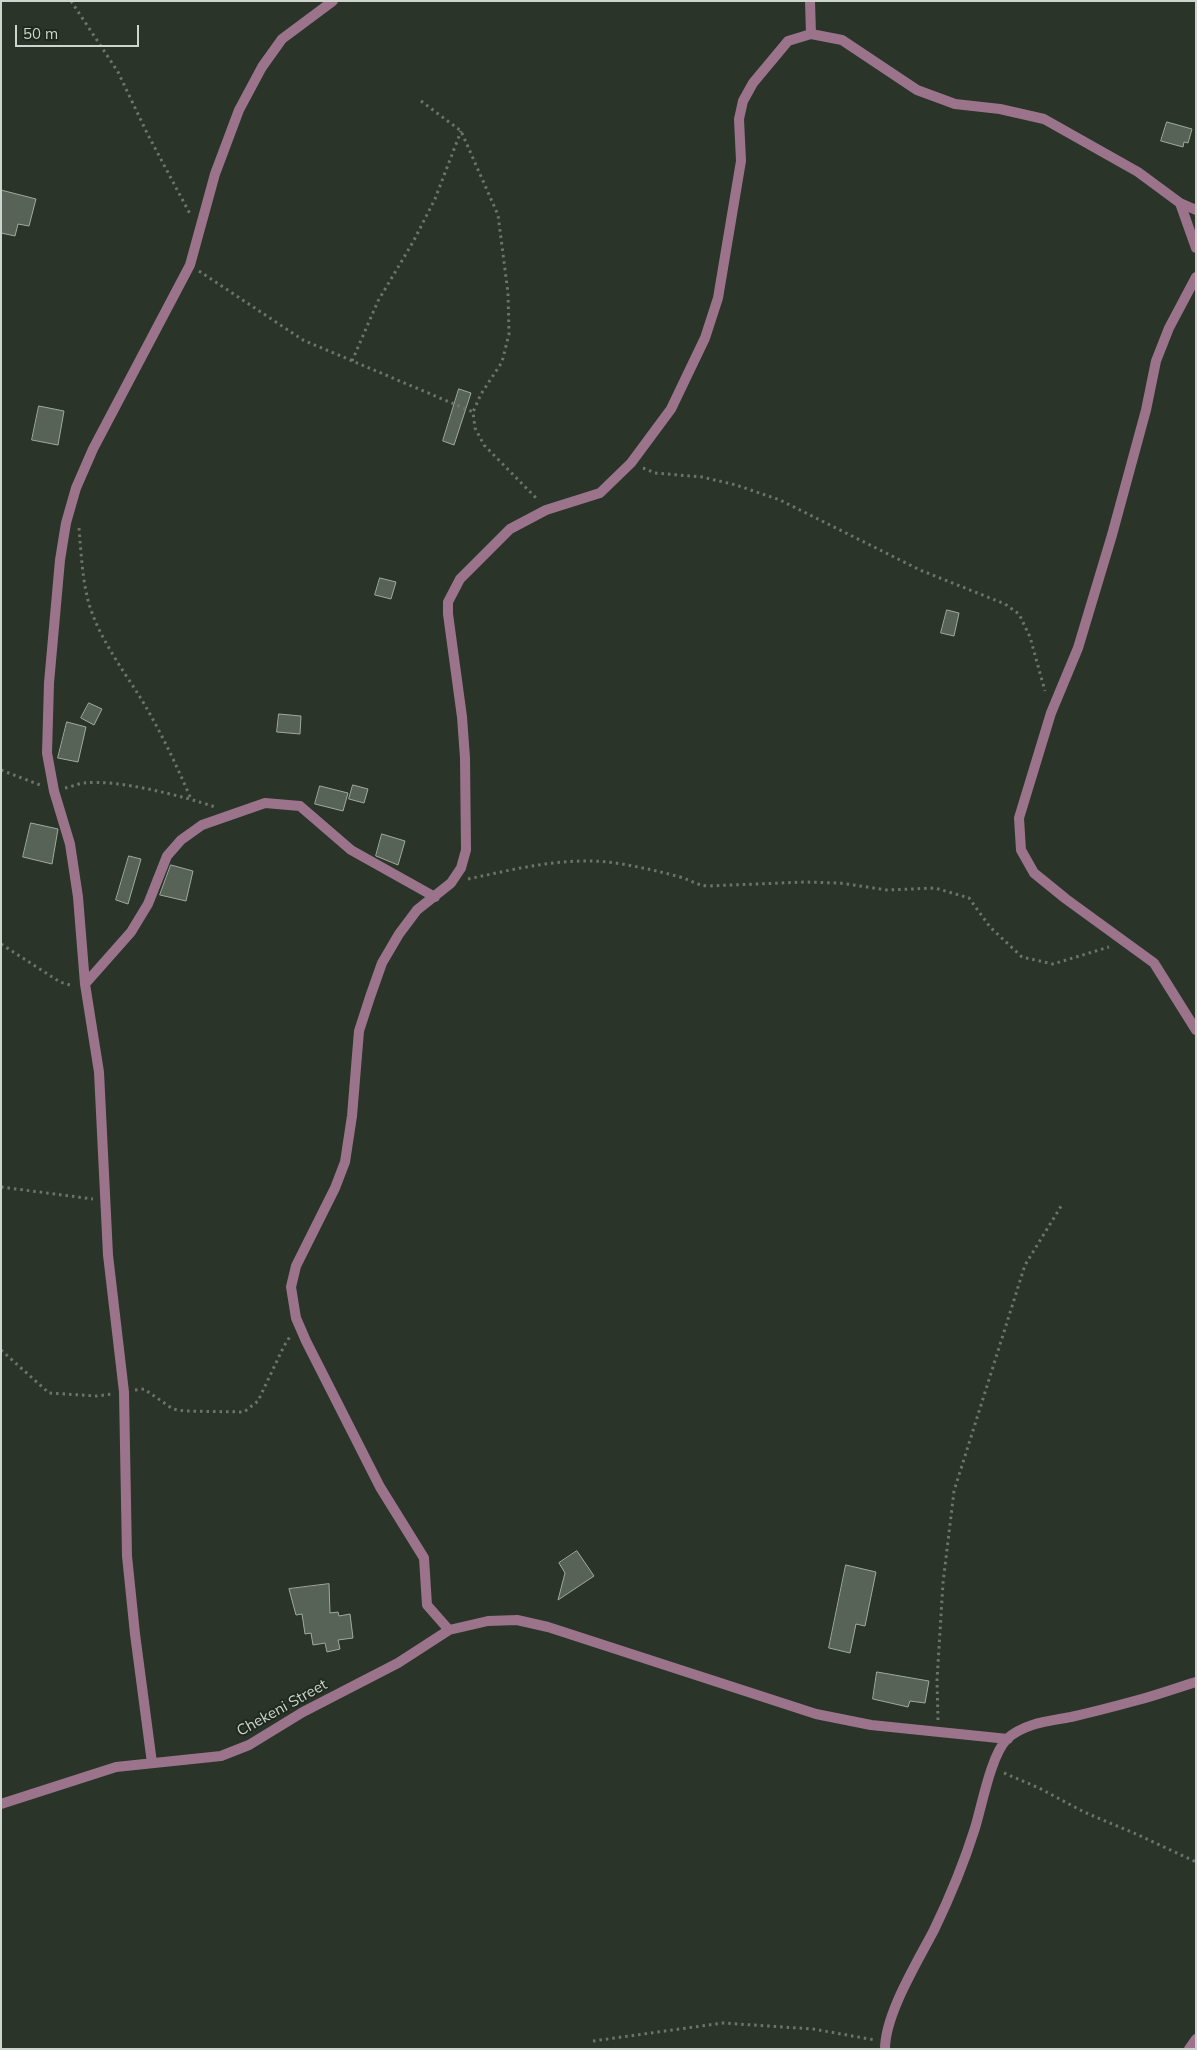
<!DOCTYPE html>
<style>
body{margin:0}
#map{position:relative;width:1197px;height:2050px;overflow:hidden;background:#2a3429;font-family:Mulish,sans-serif}
canvas{display:block}
.frame{position:absolute;inset:0;border:2px solid #ced5ce;pointer-events:none}
.scale{position:absolute;left:15px;top:25px;width:124px;height:22px;box-sizing:border-box;border:2px solid #ced5ce;border-top:0;padding-left:6px;font-size:15px;line-height:18px;white-space:nowrap;color:#ced5ce;-webkit-text-stroke:4px #202a1f;paint-order:stroke}
</style>
<div id="map">
<canvas width="1197" height="2050"></canvas>
<div class="frame"></div>
<div class="scale">50 m</div>
</div>
<script>
const ctx = document.querySelector('canvas').getContext('2d');
ctx.lineJoin = 'round';
function paint(path, color) { ctx.fillStyle = color; ctx.fill(path, 'evenodd'); }
function strokePath(path, color, width, dash) { ctx.strokeStyle = color; ctx.lineWidth = width; ctx.lineCap = dash ? 'butt' : 'round'; ctx.setLineDash(dash || []); ctx.stroke(path); }
function label(font, color, halo, rows, align = 'center') {
  ctx.font = font + ' Mulish,sans-serif'; ctx.lineWidth = 4; ctx.setLineDash([]); ctx.textBaseline = 'middle'; ctx.strokeStyle = halo; ctx.fillStyle = color; for (const [text, x, y, turn = 0] of rows) {
    ctx.save(); ctx.translate(x, y); ctx.rotate((+turn || 0) * Math.PI / 180); ctx.textAlign = isNaN(turn) ? turn : align; if (halo) ctx.strokeText(text, 0, 0); ctx.fillText(text, 0, 0); ctx.restore();
  }
}
const building = new Path2D(`
 M1167 122 1192 129 1188 143 1184 142 1183 147 1161 141Z
 M1 190 36 199 29 226 18 224 15 236 1 233Z
 M459 389 471 393 454 445 443 441Z
 M39 406 64 411 58 445 32 440Z
 M380 578 396 582 391 599 375 595Z
 M947 610 959 613 954 636 941 633Z
 M89 703 102 709 94 725 81 718Z
 M279 714 301 716 300 734 277 732Z
 M67 722 86 727 78 762 58 758Z
 M353 785 368 789 364 803 349 799Z
 M320 786 348 793 343 811 315 804Z
 M31 823 58 829 52 864 23 857Z
 M382 834 405 841 398 865 376 856Z
 M129 856 141 859 128 904 116 900Z
 M171 865 193 871 186 901 160 895Z
 M577 1551 594 1576 558 1600 565 1573 559 1563Z
 M846 1565 876 1572 865 1626 856 1624 850 1653 829 1648Z
 M329 1584 330 1613 338 1612 339 1616 350 1614 353 1638 338 1640 340 1649 327 1652 325 1643 313 1645 311 1633 305 1634 302 1614 296 1615 289 1589Z
 M877 1672 929 1681 925 1703 910 1701 908 1707 873 1699Z`);
const path = new Path2D(`
 M71 1 118 72 147 133 190 214
 M421 101 461 131 498 215 508 293 509 334 502 362 481 394 473 412 475 428 484 445 538 500
 M199 271 303 340 473 412
 M352 361 378 301 413 242 435 199 461 131
 M643 468 655 473 702 477 736 485 780 500 920 570 1005 604 1019 614 1030 637 1045 691
 M79 528C81 551 82 574 87 596 95 632 121 667 140 697 160 730 176 764 191 799
 M1 770 40 785
 M65 788C71 787 77 784 84 783 117 779 183 796 215 807
 M468 879C520 868 574 854 627 865 645 868 662 872 680 877 691 880 696 885 708 886L805 882 840 883 887 890 935 888 969 898 990 927 1022 957 1053 964 1109 947
 M1 944 60 982 73 986
 M1 1187 93 1199
 M1 1350 49 1393 97 1396 112 1394
 M135 1390 144 1389 173 1409 184 1411 244 1412 258 1401 284 1346 291 1335
 M938 1720 937 1680 943 1583 954 1491 1025 1265 1063 1203
 M1004 1773 1039 1788 1084 1812 1136 1834 1196 1862
 M593 2041 723 2023 813 2029 875 2040`);
const street = new Path2D(`
 M810 1 811 34
 M1180 203 1196 248
 M1196 277 1169 328 1156 361 1146 410 1112 535 1078 648 1051 713 1019 818 1021 850 1034 873 1066 899 1154 963 1196 1030
 M85 984 131 932 148 904 167 856 181 840 202 825 265 803 300 806 351 850 435 897
 M449 1630 427 1605 424 1558 380 1487 306 1341 296 1318 291 1287 296 1266 335 1188 345 1162 352 1116 359 1031 370 997 382 963 399 934 417 910 451 883 461 868 466 850 465 758 462 717 448 614V602L460 579 510 529 546 510 600 493 631 463 671 409 705 338 718 298 741 161 739 119 743 101 753 83 788 41 811 34 842 40 917 90 955 104 1000 109 1044 119 1138 172 1180 203 1196 210
 M152 1763 135 1634 127 1556 124 1392 108 1255 99 1072 85 984 78 897 70 844 54 791 47 753 49 683 60 560 66 523 76 488 93 449 190 265 215 174 239 110 262 67 282 39 333 1
 M1 1804 116 1767 221 1756 249 1745 303 1712 398 1663 449 1630 488 1621 517 1620 548 1627 816 1714 871 1725 1008 1739
 M885 2049C885 2014 918 1961 934 1930 950 1897 964 1863 975 1828 982 1805 991 1755 1007 1739 1024 1723 1050 1721 1071 1717 1093 1712 1116 1706 1138 1700 1157 1695 1176 1688 1196 1682
 M1189 2049 1196 2039`);
const streetNames = [
 ["Chekeni Street",282,1708,-29]
];
paint(building, '#586357');
strokePath(building, '#9eab9d', 1);
strokePath(path, '#6c756b', 3, [2.5, 4]);
strokePath(street, '#9b748c', 10);
label('15px', '#ced5ce', '#202a1f', streetNames);
</script>
